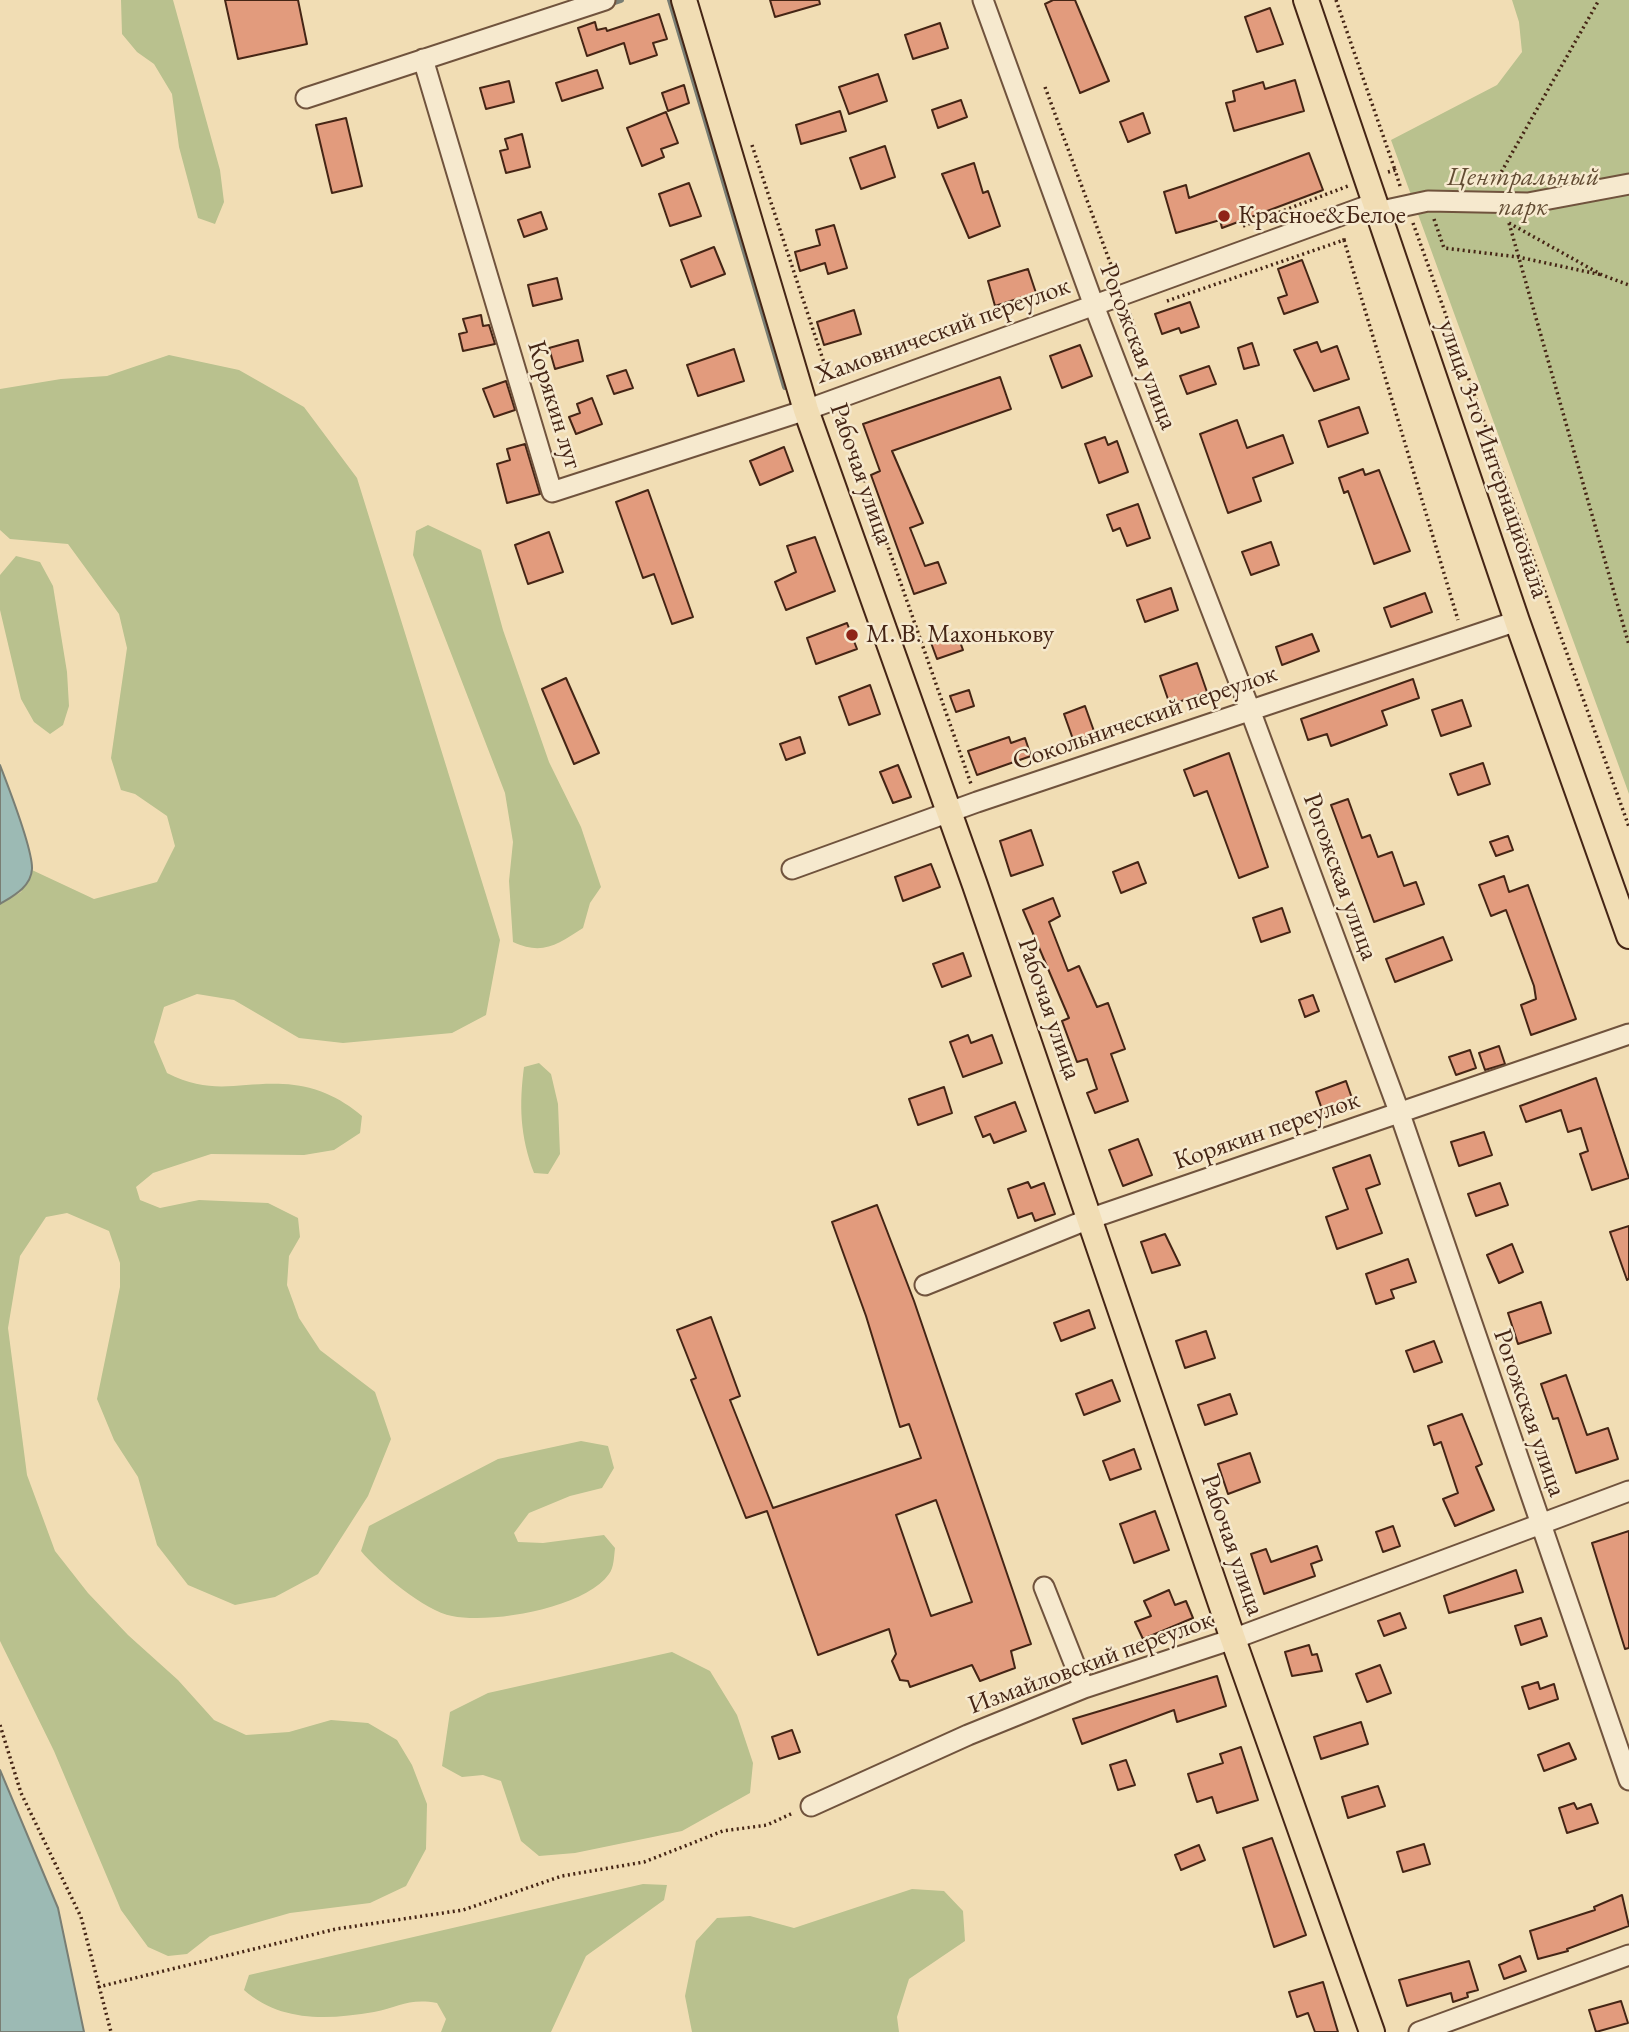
<!DOCTYPE html>
<meta charset="utf-8">
<style>
body{margin:0}
canvas{display:block;background:#f1ddb4}
</style>
<canvas width="1629" height="2032"></canvas>
<script>
const ctx = document.querySelector('canvas').getContext('2d');
ctx.lineJoin = 'round';
function paint(path, color) { ctx.fillStyle = color; ctx.fill(path, 'evenodd'); }
function strokePath(path, color, width, dash) { ctx.strokeStyle = color; ctx.lineWidth = width; ctx.lineCap = dash ? 'butt' : 'round'; ctx.setLineDash(dash || []); ctx.stroke(path); }
function label(font, color, halo, rows, align = 'center') {
  ctx.font = font + ' "EB Garamond",serif'; ctx.lineWidth = 5; ctx.setLineDash([]); ctx.textBaseline = 'middle'; ctx.strokeStyle = halo; ctx.fillStyle = color; for (const [text, x, y, turn = 0] of rows) {
    ctx.save(); ctx.translate(x, y); ctx.rotate((+turn || 0) * Math.PI / 180); ctx.textAlign = isNaN(turn) ? turn : align; if (halo) ctx.strokeText(text, 0, 0); ctx.fillText(text, 0, 0); ctx.restore();
  }
}
const green = new Path2D(`
 M121 0H173L220 170 224 202 215 224 198 218 179 147 172 94 154 64 137 52 122 34Z
 M1512 0H1629V794L1391 140 1497 85 1522 52 1519 22Z
 M169 355 239 370 304 407 357 478 500 940 486 1015 452 1033 343 1043 299 1038 234 1000 197 994 164 1007 154 1042 167 1073C213 1096 237 1082 283 1084 313 1085 340 1097 362 1116L360 1133 334 1150 304 1155 211 1154 153 1173 136 1187 140 1200 160 1208 199 1200 268 1203 298 1218 300 1237 289 1256 287 1285 299 1318 320 1350 375 1392 391 1439 368 1496 318 1574 275 1597 235 1605 188 1585 157 1545 138 1477 114 1440 97 1399 120 1287V1263L109 1231 67 1213 46 1217 20 1256 8 1328 27 1475 55 1551 88 1593 128 1635 178 1680 214 1720 246 1735 289 1732 331 1720 368 1723 397 1740 412 1765 427 1804 426 1849 406 1886 370 1903 290 1913 210 1936 187 1954 168 1956 148 1947 121 1910 54 1751 0 1641V904L21 892 32 870 94 899 157 882 175 846 167 816 135 794 121 790 111 758 127 648 119 614 68 544 10 539 0 530V389L61 379 107 376Z
 M428 525 481 550 503 630 549 762 581 827 601 887 590 903 583 928C558 944 543 956 513 942L509 881 513 842 505 793 413 555 416 531Z
 M16 556 40 562 53 586 67 672 69 706 63 725 50 734 34 722 21 699 0 610V575Z
 M539 1063 551 1074 558 1104 560 1154 548 1174 534 1173C520 1136 519 1105 524 1067Z
 M581 1441 608 1446 614 1468 602 1488 570 1496 529 1513 514 1533 518 1542 543 1543 604 1535 615 1548C614 1556 614 1568 609 1574 585 1608 492 1624 452 1616 425 1611 378 1572 361 1551L369 1526 498 1459Z
 M672 1652 710 1671 737 1715 753 1763 750 1793 682 1831 575 1853 539 1856 521 1841 501 1781 483 1775 462 1777 442 1766 450 1712 488 1693Z
 M643 1884 667 1885 664 1900 586 1956 551 2032H441L446 2019 437 2003C409 1998 399 2007 374 2012 327 2020 280 2022 244 1990L249 1975Z
 M912 1889 944 1891 963 1911 965 1941 909 1979 897 2017 899 2032H692L685 1996 696 1941 717 1918 750 1916 794 1928Z`);
const water = new Path2D(`
 M0 765C8 786 33 849 32 869 31 887 13 896 0 904Z
 M0 1770 58 1908 84 2032H0Z`);
const stream = new Path2D(`
 M670 0 785 387
 M615 2 621 0`);
const building = new Path2D(`
 M225 0H298L307 44 238 59Z
 M770 0H819L820 4 775 17Z
 M1053 0H1075L1109 81 1080 93 1045 4Z
 M1270 8 1283 44 1257 52 1245 17Z
 M659 14 667 39 653 43 657 55 630 64 624 43 587 56 578 28 595 22 597 30 606 28 607 31Z
 M940 23 948 48 913 59 905 35Z
 M597 70 603 88 562 101 556 83Z
 M878 74 887 101 849 114 839 87Z
 M1295 80 1304 111 1234 131 1226 103 1235 101 1233 91 1263 82 1265 89Z
 M509 81 514 102 486 109 480 88Z
 M684 85 689 103 668 111 662 93Z
 M961 100 967 117 938 128 932 110Z
 M840 111 846 131 801 144 796 125Z
 M666 112 678 143 661 149 664 157 642 166 627 128Z
 M1143 113 1150 133 1128 142 1120 122Z
 M346 118 362 186 332 193 316 125Z
 M522 134 530 167 506 173 500 151 508 149 505 139Z
 M885 146 895 177 861 189 850 158Z
 M1309 153 1323 190 1222 228 1220 220 1176 233 1164 192 1186 185 1189 198Z
 M974 163 983 193 988 191 1000 226 969 238 942 174Z
 M689 183 701 216 670 226 659 194Z
 M541 212 547 229 524 237 518 220Z
 M834 225 847 268 828 274 825 263 800 271 795 252 820 245 816 230Z
 M714 247 725 274 691 287 681 260Z
 M1302 260 1318 302 1284 314 1278 298 1287 295 1278 269Z
 M1028 269 1036 293 995 306 988 281Z
 M557 278 562 299 533 306 528 285Z
 M1190 302 1199 327 1181 333 1179 328 1162 334 1155 314Z
 M854 310 861 334 824 345 817 322Z
 M481 315 483 326 489 325 495 344 463 351 459 334 467 332 463 319Z
 M578 340 583 361 555 369 549 348Z
 M1317 342 1321 352 1337 346 1349 379 1314 391 1294 350Z
 M1252 343 1259 365 1244 369 1238 348Z
 M1080 345 1092 376 1062 388 1050 356Z
 M734 349 744 381 698 396 687 365Z
 M1209 366 1216 384 1187 394 1180 376Z
 M626 370 633 388 614 394 607 376Z
 M1000 377 1011 409 892 451 923 523 910 528 925 566 938 562 946 583 914 594 871 475 880 471 863 424Z
 M506 381 515 410 494 417 483 389Z
 M592 398 602 424 576 434 569 417 580 413 577 404Z
 M1359 407 1368 433 1328 447 1319 421Z
 M1237 420 1247 448 1283 435 1293 463 1253 478 1261 501 1228 513 1200 434Z
 M1105 437 1108 445 1117 441 1128 472 1099 483 1085 444Z
 M525 444 540 494 507 503 497 464 510 460 507 449Z
 M784 447 793 471 760 485 750 461Z
 M1363 469 1365 475 1379 470 1410 551 1374 564 1348 491 1344 493 1339 478Z
 M648 490 693 617 672 624 654 574 643 578 616 502Z
 M1138 504 1150 538 1127 546 1120 528 1113 531 1107 515Z
 M549 532 563 572 528 584 515 545Z
 M815 537 835 591 786 610 775 582 796 572 787 546Z
 M1271 542 1279 565 1251 575 1242 552Z
 M1171 588 1178 610 1145 622 1137 600Z
 M1425 593 1432 612 1391 627 1384 608Z
 M847 623 857 649 816 664 807 638Z
 M956 631 963 650 937 659 930 640Z
 M1312 634 1319 651 1282 665 1276 647Z
 M1197 663 1207 692 1170 705 1160 676Z
 M566 678 599 753 574 764 542 689Z
 M1413 679 1419 698 1382 711 1387 725 1331 746 1327 734 1308 740 1301 719Z
 M870 685 880 714 849 725 839 697Z
 M969 690 974 706 956 712 950 696Z
 M1462 700 1471 726 1441 736 1432 710Z
 M1085 706 1095 734 1074 742 1064 714Z
 M800 737 805 753 786 760 780 744Z
 M1009 737 1011 743 1025 738 1031 756 977 775 968 751Z
 M1229 753 1268 867 1239 878 1207 791 1194 796 1184 770Z
 M1483 763 1490 784 1458 795 1450 774Z
 M898 765 911 797 893 803 880 772Z
 M1348 799 1362 838 1370 835 1378 857 1392 852 1404 886 1416 882 1424 904 1374 922 1331 805Z
 M1031 830 1043 865 1011 876 1000 841Z
 M1508 836 1513 850 1496 856 1490 842Z
 M1138 862 1146 883 1121 893 1113 872Z
 M931 864 940 887 903 901 895 877Z
 M1504 876 1509 892 1528 885 1576 1019 1531 1035 1521 1005 1536 999 1534 986 1506 910 1491 916 1479 885Z
 M1053 898 1060 916 1049 922 1068 971 1079 966 1097 1007 1108 1003 1125 1049 1111 1054 1128 1101 1095 1113 1087 1093 1097 1089 1087 1059 1077 1062 1062 1021 1069 1018 1023 910Z
 M1282 908 1290 932 1261 942 1253 918Z
 M1443 937 1452 960 1395 982 1386 959Z
 M963 953 971 976 942 987 933 964Z
 M1313 995 1319 1011 1305 1017 1299 1000Z
 M968 1035 971 1043 992 1035 1002 1063 963 1077 950 1042Z
 M1499 1046 1505 1064 1485 1070 1479 1053Z
 M1470 1050 1476 1068 1456 1075 1449 1057Z
 M1596 1078 1629 1178 1592 1190 1580 1154 1588 1151 1581 1128 1568 1132 1561 1110 1526 1122 1520 1106Z
 M1346 1081 1354 1104 1324 1115 1316 1092Z
 M944 1087 952 1113 918 1125 909 1099Z
 M1015 1102 1026 1131 994 1143 990 1134 983 1137 975 1117Z
 M1484 1132 1492 1155 1459 1166 1451 1142Z
 M1138 1139 1152 1175 1123 1186 1109 1150Z
 M1370 1155 1380 1184 1366 1189 1382 1233 1337 1249 1326 1217 1348 1209 1333 1168Z
 M1028 1182 1031 1188 1044 1183 1055 1214 1035 1221 1032 1213 1018 1218 1008 1189Z
 M1500 1183 1508 1205 1476 1216 1468 1194Z
 M877 1205 914 1301 1031 1644 1011 1651 1015 1668 980 1681 972 1665 910 1687 908 1681 900 1680 892 1661 896 1654 889 1629 818 1655 767 1511 746 1518 691 1380 696 1378 677 1330 711 1317 740 1396 730 1400 773 1508 921 1458 909 1424 900 1427 866 1316 832 1222ZM936 1500 972 1602 931 1616 896 1515Z
 M1629 1226V1279L1627 1280 1610 1232Z
 M1165 1234 1180 1265 1152 1273 1141 1242Z
 M1512 1244 1523 1272 1499 1283 1487 1255Z
 M1408 1259 1416 1282 1391 1290 1394 1298 1376 1304 1366 1274Z
 M1541 1302 1551 1333 1518 1344 1508 1313Z
 M1089 1310 1095 1328 1061 1341 1054 1323Z
 M1206 1331 1215 1358 1185 1368 1176 1341Z
 M1434 1341 1442 1362 1414 1372 1406 1351Z
 M1566 1375 1587 1435 1608 1428 1618 1459 1576 1473 1558 1418 1553 1419 1541 1384Z
 M1112 1380 1120 1401 1084 1415 1076 1394Z
 M1230 1394 1237 1414 1205 1425 1198 1405Z
 M1462 1414 1482 1464 1476 1467 1494 1510 1455 1526 1443 1499 1458 1493 1441 1442 1434 1445 1428 1426Z
 M1134 1449 1141 1469 1110 1480 1103 1461Z
 M1250 1453 1260 1482 1228 1494 1218 1464Z
 M1155 1511 1169 1550 1134 1563 1120 1524Z
 M1393 1526 1400 1546 1383 1552 1376 1532Z
 M1629 1531V1648L1625 1649 1592 1543Z
 M1317 1546 1322 1560 1311 1564 1315 1576 1264 1594 1251 1554 1266 1549 1271 1562Z
 M1516 1570 1523 1592 1449 1613 1444 1596Z
 M1169 1590 1175 1605 1186 1601 1193 1618 1143 1639 1135 1622 1151 1616 1144 1601Z
 M1400 1613 1406 1628 1384 1636 1378 1621Z
 M1541 1618 1547 1636 1521 1645 1515 1626Z
 M1309 1645 1312 1655 1317 1654 1322 1671 1292 1676 1285 1652Z
 M1380 1665 1391 1693 1367 1702 1356 1674Z
 M1217 1676 1226 1706 1177 1722 1174 1710 1082 1744 1073 1719Z
 M1538 1682 1540 1689 1554 1684 1558 1699 1529 1709 1522 1687Z
 M1361 1722 1368 1744 1321 1759 1314 1737Z
 M792 1730 800 1752 779 1759 772 1737Z
 M1569 1743 1576 1759 1544 1771 1538 1755Z
 M1241 1747 1258 1800 1217 1813 1212 1797 1197 1802 1188 1774 1223 1763 1220 1754Z
 M1126 1760 1135 1785 1118 1790 1110 1765Z
 M1378 1786 1385 1806 1348 1818 1342 1797Z
 M1574 1803 1577 1809 1591 1804 1598 1823 1567 1833 1559 1808Z
 M1272 1838 1306 1935 1274 1947 1243 1848Z
 M1424 1844 1430 1864 1403 1872 1397 1852Z
 M1199 1845 1205 1860 1181 1870 1175 1855Z
 M1622 1895 1629 1926 1567 1949 1568 1951 1538 1959 1530 1931 1595 1910 1594 1907Z
 M1520 1956 1526 1971 1504 1979 1499 1965Z
 M1469 1961 1478 1990 1467 1993 1468 1997 1453 2002 1451 1993 1407 2006 1399 1980Z
 M1323 1982 1338 2032H1315L1308 2013 1297 2017 1289 1992Z
 M1621 2001 1628 2023 1596 2032 1589 2010Z`);
const path = new Path2D(`
 M1336 0 1395 170
 M1045 87 1114 273
 M752 145 830 381
 M1388 172 1395 170 1401 189
 M1489 182 1499 176 1599 0
 M1434 219 1444 248 1518 257 1602 275
 M1413 223 1629 827
 M1509 223 1629 645
 M1509 223 1602 275 1629 285
 M1243 226 1348 186
 M1344 240 1458 620
 M1167 301 1344 240V235
 M1130 314 1135 331
 M843 418 971 784
 M0 1725 21 1793 81 1917 111 2032
 M98 1987 336 1929 463 1910 562 1876 644 1862 723 1831 767 1825 793 1813`);
const minor = new Path2D(`
 M983 0 1093 303 1250 710 1400 1114 1629 1780
 M423 59 552 492 806 410 1375 203
 M306 98 605 0
 M1377 212 1428 201 1528 203 1629 184
 M792 869 977 802 1517 621
 M925 1285 1089 1219 1629 1034
 M1044 1587 1084 1688
 M811 1806 968 1735 1084 1688 1233 1639 1629 1491
 M1419 2032 1629 1955`);
const major = new Path2D(`
 M684 0 806 410 975 885 1233 1639 1372 2032
 M1306 0 1517 621 1629 936`);
const markers = [
 [1224,216,7,"#8f2418"],
 [852,635,7,"#8f2418"]
];
const parkNames = [
 ["Центральный",1523,178],
 ["парк",1523,208]
];
const poiNames = [
 ["Красное&Белое",1238,216],
 ["М. В. Махонькову",866,635]
];
const streetNames = [
 ["Хамовнический переулок",943,331,-20],
 ["Рогожская улица",1138,347,69],
 ["Корякин луг",554,405,73],
 ["улица 3-го Интернационала",1493,459,71],
 ["Рабочая улица",861,474,71],
 ["Сокольнический переулок",1145,718,-19],
 ["Рогожская улица",1340,877,70],
 ["Рабочая улица",1049,1009,71],
 ["Корякин переулок",1267,1131,-19],
 ["Рогожская улица",1529,1413,71],
 ["Рабочая улица",1232,1545,71],
 ["Измайловский переулок",1091,1663,-20]
];
paint(green, '#b9c18e');
paint(water, '#9cbab4');
strokePath(water, '#797e74', 2);
strokePath(stream, '#797e74', 6);
paint(building, '#e29b7d');
strokePath(building, '#452515', 2);
strokePath(minor, '#70533d', 23);
strokePath(major, '#452515', 28);
strokePath(path, '#452515', 3.5, [2, 3.5]);
strokePath(minor, '#f6e9ce', 19);
strokePath(major, '#f1ddb4', 24);
for (const [x, y, r, color] of markers) { const dot = new Path2D(); dot.arc(x, y, r, 0, 2 * Math.PI); ctx.fillStyle = color; ctx.fill(dot); strokePath(dot, '#f6e9ce', 2.5); }
label('italic 26px', '#624c33', '#f6e9ce', parkNames);
label('26px', '#452515', '#f6e9ce', poiNames, 'left');
label('26px', '#452515', '#f6e9ce', streetNames);
</script>
